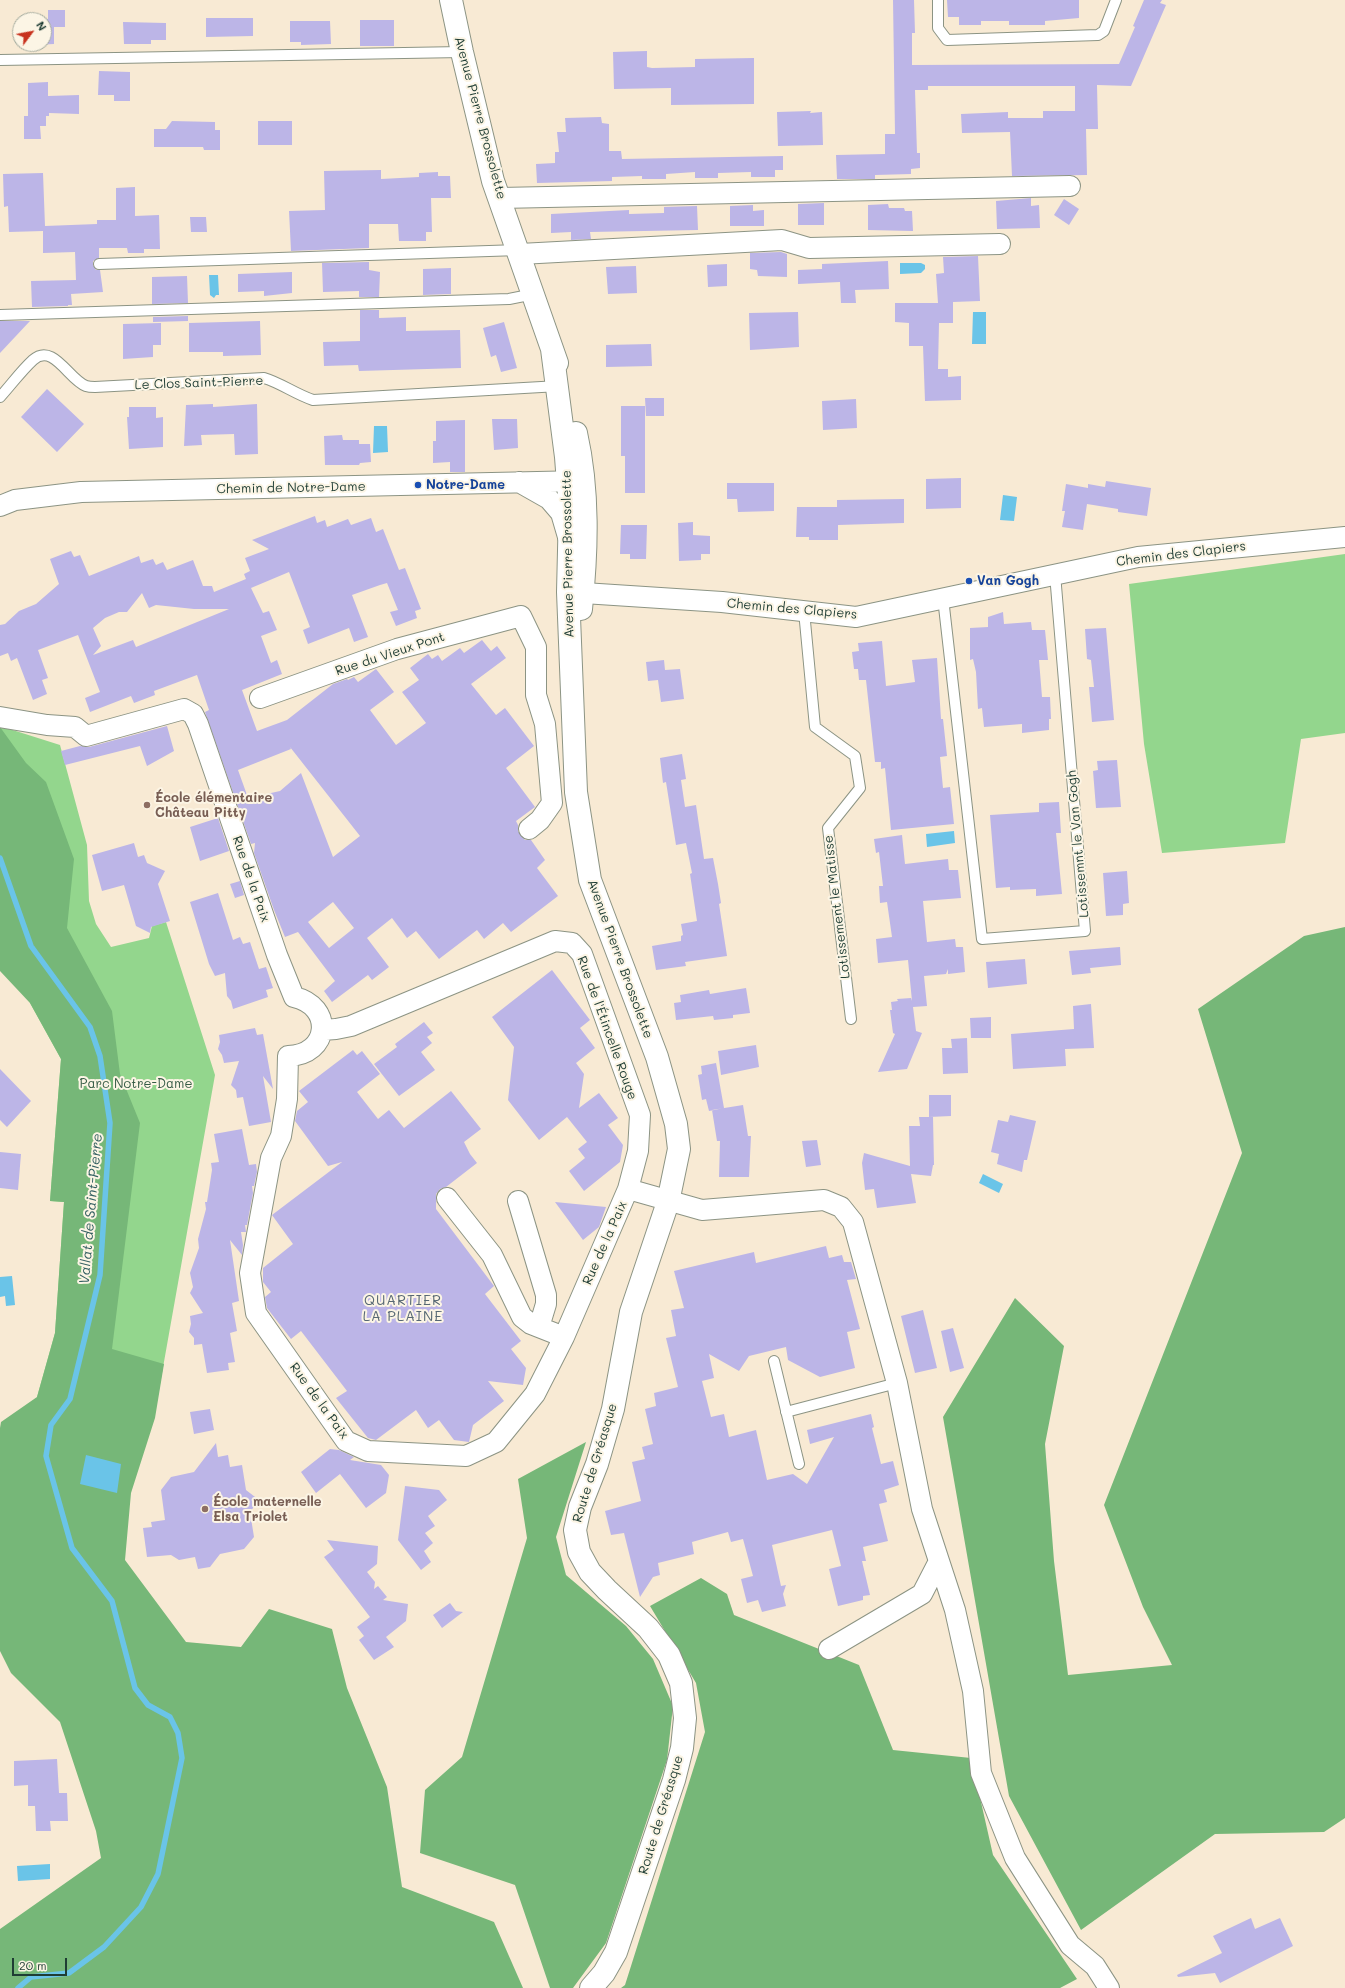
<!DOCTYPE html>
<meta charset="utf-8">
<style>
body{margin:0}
#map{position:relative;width:1345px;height:1988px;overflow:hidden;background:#f8ead4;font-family:Mali,sans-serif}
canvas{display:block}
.north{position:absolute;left:12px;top:12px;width:40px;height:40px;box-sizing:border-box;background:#fcf5e5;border:1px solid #a4ab9e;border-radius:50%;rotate:58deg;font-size:11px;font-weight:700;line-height:16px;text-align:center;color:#1f3d34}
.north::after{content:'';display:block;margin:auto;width:14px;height:18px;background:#c8321e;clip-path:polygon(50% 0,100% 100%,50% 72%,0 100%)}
.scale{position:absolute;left:12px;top:1958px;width:55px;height:18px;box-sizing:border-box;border:2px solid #1f3d34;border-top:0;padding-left:5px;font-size:12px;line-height:14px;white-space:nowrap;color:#1f3d34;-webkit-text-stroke:3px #fcf5e5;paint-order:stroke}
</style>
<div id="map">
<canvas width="1345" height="1988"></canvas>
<div class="north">N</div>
<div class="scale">20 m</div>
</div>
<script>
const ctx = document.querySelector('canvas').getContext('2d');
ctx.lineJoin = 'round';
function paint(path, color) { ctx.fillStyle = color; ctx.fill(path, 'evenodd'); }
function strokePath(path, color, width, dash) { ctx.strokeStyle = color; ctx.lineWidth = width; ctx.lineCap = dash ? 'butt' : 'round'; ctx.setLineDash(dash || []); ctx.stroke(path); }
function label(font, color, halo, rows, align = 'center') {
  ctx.font = font + ' Mali,sans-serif'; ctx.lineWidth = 4; ctx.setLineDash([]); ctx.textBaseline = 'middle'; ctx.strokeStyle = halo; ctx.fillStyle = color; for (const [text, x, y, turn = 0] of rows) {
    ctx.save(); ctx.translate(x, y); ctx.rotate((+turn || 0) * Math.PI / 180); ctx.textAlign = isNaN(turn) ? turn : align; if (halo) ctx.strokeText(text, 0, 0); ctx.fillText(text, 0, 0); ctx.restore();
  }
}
const green = new Path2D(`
 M1345 554V733L1301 739 1285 843 1162 853 1144 744 1129 584Z
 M0 726 60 745 87 845 89 901 96 924 111 947 149 938 152 926 166 922 215 1075 154 1418 37 1397 55 1333 64 1202 50 1201 61 1059 30 1003Z`);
const forest = new Path2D(`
 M0 727 26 763 46 782 74 859 67 928 112 1011 120 1074 140 1123 112 1349 164 1364 155 1418 131 1493 125 1560 186 1642 241 1647 269 1609 332 1629 347 1688 387 1787 402 1887 494 1922 523 1988H0V1929L101 1858 96 1831 60 1722 11 1673 0 1651V1428L1 1422 37 1397 55 1333 64 1202 50 1201 61 1059 30 1003 0 971Z
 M1345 927V1818L1324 1832 1215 1834 1081 1930 1009 1796 943 1417 1015 1298 1064 1346 1045 1444 1054 1561 1068 1675 1172 1665 1143 1607 1104 1505 1242 1153 1198 1009 1304 936Z
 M586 1442 556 1537 566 1575 626 1626 653 1659 673 1706 667 1760 606 1943 573 1988H550L515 1885 420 1853 425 1790 462 1757 527 1538 518 1479Z
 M701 1578 727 1594 734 1615 859 1665 893 1750 971 1758 993 1855 1077 1979 1060 1988H621L625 1985 705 1732 696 1683 650 1606Z`);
const water = new Path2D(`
 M900 263H921L925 265V269L921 273 900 274Z
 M209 275H218L219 295H216L214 298 210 295Z
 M973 312H986V344H972Z
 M374 426H387L388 452 373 453Z
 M1003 495 1017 497 1014 521 1000 520Z
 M954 831 955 843 927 847 926 834Z
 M983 1174 1003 1184 999 1193 979 1183Z
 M12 1276 15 1305 6 1306 5 1296 0 1297V1277Z
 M86 1455 121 1464 117 1493 80 1484Z
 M50 1864V1879L18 1881 17 1866Z`);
const stream = new Path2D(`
 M0 858 31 946 90 1027 100 1056 110 1123 100 1275 70 1399 51 1425 46 1456 72 1548 112 1601 135 1688 148 1705 170 1717 178 1733 182 1758 158 1874 141 1907 104 1947 69 1973 31 1977 18 1988`);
const building = new Path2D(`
 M893 0H914L915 33H912V65L1119 64 1135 27 1133 26 1144 0H1162L1160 3 1166 5 1131 86 1097 85 1098 129H1086L1087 175 1012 176 1010 132 962 133 961 114 1008 112V118H1043V111H1075V86H928V90H915L917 153H920V168L911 169V174L875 175V179H837L836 155 885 154V134H895Z
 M947 0H1079V18L1045 21V25H1009V21H981V25H959V17H948Z
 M48 10H65V27H54V44L34 45 44 44V20L34 19H48Z
 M206 18H253V36L206 37Z
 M360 20H394V46H360Z
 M290 21H330L331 44 301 45V42H290Z
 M123 22 166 23V40H151V44H124Z
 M647 51V67L652 68 695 67V59L754 58V104L671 105V88L614 89 613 52Z
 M99 71 130 72V101H114V95H98Z
 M48 82V96L79 95V114L49 113V116H46V126H40L41 139H24V116H28V83Z
 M811 111 810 113 822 112 823 145 778 146 777 112Z
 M601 117 602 123 609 124V151H621L622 159 783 156V170H775V177H751V172L718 173V178H695V172L666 174V179H642V176L612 177V181L537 183 536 164 555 163V152H559L557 132H566L565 118Z
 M172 121 215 122V130H220V150H204L203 147H154V129H166Z
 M258 121H292V145H258Z
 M381 170V179L419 177V173L438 172V176H450L451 198H431L432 232H426V241H399L398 224H369V248L291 251 289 211 325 210 324 171Z
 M43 173 45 226 97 224V220H116V188L135 187V216L159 215 160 249H144V253H128L127 248H99V258L93 261V265L96 270H100L103 292 71 294 72 305H68V306L32 307 31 281 76 280 75 252 43 253V231L9 232 8 206 4 207 3 174Z
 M1031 198V206L1039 205 1040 228 997 229 996 201Z
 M1064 199 1079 209 1069 225 1054 215Z
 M824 203V225H798V204Z
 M888 204 889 208H904L905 211H912L913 231 868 230V205Z
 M753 205V211L764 210V226H730V206Z
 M697 206 698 230 590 232 591 239 571 240V232L551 233V214L629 210V214L664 213V207Z
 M190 217H206L207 232H191Z
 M781 252 787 254V277L758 276 757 270 750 269V253Z
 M978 256 980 301 953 302V323H939L938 369H948V377L961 376V400L925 401 923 346H909V323L895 322V303H938L936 274 944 273 943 257Z
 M888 261 889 289 855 290 856 303H841L840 282 798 284V270L822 269V264Z
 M369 262V270L380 272 379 297H359V291L323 292 322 263Z
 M727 264V286L708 287 707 265Z
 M636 266 637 293 608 294 606 267Z
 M451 268V294L423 295V269Z
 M292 272V293L264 296V291L238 292V274Z
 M187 276 188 303 152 304V277Z
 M360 310H379V318L406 317V331L460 330 461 368 359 371 358 365 324 366 323 342 360 341Z
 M798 312 799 347 750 350 749 313Z
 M188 316V321L153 322V317Z
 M0 321H30L0 353Z
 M260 321 261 355 223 356V352H189V323Z
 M504 322 517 368 501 372 496 355 491 357 483 328Z
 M161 323V345H153V357L123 359V324Z
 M651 344 652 366 606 367V345Z
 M47 389 84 424 57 452 21 417Z
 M645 398H664V416H646Z
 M856 399 857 428 823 430 822 401Z
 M213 404V407L257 404 258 454 235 455 234 434 201 435 202 445 184 446 186 405Z
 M621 406H645V493H625V456H621Z
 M129 407H156V418L163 417V447L129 449 127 417H129Z
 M492 419H517L518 448 494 450Z
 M465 420V472H450V462L433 463V441H436V421Z
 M342 435 343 440H359V444H370L371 462 360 463 359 465H325L324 436Z
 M961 478V508L926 509V479Z
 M1106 481 1151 488 1147 516 1118 512V509L1087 504 1083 530 1062 527 1065 511H1062L1066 484 1088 488V484L1105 487Z
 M727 483H774V511L738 512 737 499H727Z
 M904 499V523L838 525V540H809V537H796L797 507H837V500Z
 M315 516 317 523 325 520 327 527 348 519 351 525 371 518 376 532 383 529 399 570 405 568 421 609 415 611 417 618 396 626 390 612 398 610 387 583 380 585 352 595 368 637 354 642 349 628 308 644 303 630 310 627 289 572 251 588 263 613 269 611 277 630 261 636 271 663 277 660 282 674 242 690 257 731 287 720 333 684 347 679 348 680 354 677 358 682 376 669 394 692 370 710 396 745 426 723 402 692 419 680 410 668 428 654 432 659 438 655 442 661 460 648 464 653 482 640 491 651 497 646 506 658 471 684 496 715 505 708 534 746 506 768 535 807 516 821 518 825V831L525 840H531L545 860 537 868 558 896 511 932 503 923 484 939 477 930 439 959 416 931 407 938 392 918 367 938 389 967 372 980 368 975 332 1002 324 991 335 981 298 932 285 937 274 910 254 853 255 843 251 844 205 712 209 710 197 675 154 691 155 695 134 703 131 696 90 712 85 698 100 692 78 635 38 650 48 678 42 680 47 694 33 700 17 658 11 661 8 653 0 656V625L5 624 19 611 36 604 59 584 50 559 71 551 74 557 80 555 89 576 139 556 141 563 153 559 156 565 163 562 167 570 193 560 203 586H212L214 592 246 579 244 574 250 571 245 558 269 549 252 540ZM142 593 149 608 156 605 194 609H229L136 647 133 640 93 655 101 646 93 628 105 618 119 612H127ZM290 747 360 836 333 857 301 773 280 791 262 795H247L238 770 291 749ZM333 902 354 928 329 948 308 922Z
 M693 522V535L710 536V554H701V560L679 561 678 523Z
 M621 525H647L646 559H630V554H620Z
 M1003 612 1004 624 1031 622 1032 630H1045L1048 660H1039L1042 697H1050L1051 719H1049V730L1022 733V724L984 727 982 708 978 709 976 672 973 659 970 660V628L988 627V617Z
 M1106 628 1114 720 1092 722 1089 687H1094L1091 660 1087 659 1085 629Z
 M882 641 886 686 915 682 912 660 937 658 941 719H943L947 756 940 757 943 788 950 787 954 824 891 830 885 768 881 769V762H875L866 680H859L858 669H854L852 652 859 651 858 643Z
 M664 660 665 670 680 669 684 699 661 702 658 680 648 681 646 662Z
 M167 726 174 751 147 766 140 746 65 765 61 751 80 746 89 747Z
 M682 754 686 779 681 780 685 807 696 805 704 859 713 858 718 884 721 903 719 904 727 956 685 962 686 966 656 970 652 946 681 941V936L683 935 681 924 697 921 690 874 692 873 686 843 676 845 666 782 663 783 660 758Z
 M1117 760 1121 807 1096 808 1093 771 1098 770 1097 761Z
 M1059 802 1061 833H1056L1062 894 1036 896V889L1010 890V887L996 888 990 815 1039 812V803Z
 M218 818 229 851 200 861 190 827Z
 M902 835 905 864 948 859 949 870H958L961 898 923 901 927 942 955 939 956 947H963L965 972 948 974V969L946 974 924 976 927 1006 913 1007 916 1031 922 1033 907 1069 878 1072 895 1034 893 1033 890 1010H892L891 1002 898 1001 897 999 911 998 912 1001 908 960 878 963 876 939 892 937 887 902 880 903 879 886H883L879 852 876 853 874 839Z
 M134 843 138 857 144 855 147 863 165 871 158 884 170 921 151 927 150 933 136 926 124 885 102 891 92 855Z
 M1127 871 1129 903 1123 904V915L1106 916 1103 873Z
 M240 881 244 895 235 898 230 884Z
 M218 893 233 940 240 937 243 944 250 942 259 969 266 967 273 988 266 990 268 997 233 1009 231 1001 227 996 225 973 215 976 209 964 190 902Z
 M1120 947 1121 965 1090 968 1091 973 1072 975 1069 951Z
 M1025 959 1027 984 988 988 986 962Z
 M552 970 590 1020 580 1028 595 1048 576 1063 584 1074 579 1108 599 1093 618 1118 608 1125 623 1145 620 1162 584 1191 569 1171 585 1158 578 1149 587 1142 567 1117 539 1140 508 1100 514 1047 492 1017Z
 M746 988 750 1013 733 1015V1018L714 1020 713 1016 676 1020 674 1003 681 1002 680 995 709 990 710 994Z
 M1091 1004 1094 1048 1065 1049 1066 1066 1013 1069 1011 1034 1074 1029 1073 1006Z
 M991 1017V1038H971L970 1018Z
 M424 1022 433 1033 427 1037 432 1043 421 1052 435 1070 399 1096 374 1064 397 1047 395 1044Z
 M255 1028 257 1035 263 1034 273 1089 263 1076 271 1122 249 1126 243 1097 237 1098 236 1090 231 1085 239 1061 224 1063 222 1055 218 1049 220 1042 219 1035Z
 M967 1038 968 1073 943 1074 942 1048H952L951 1039Z
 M756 1045 759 1067 721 1075 718 1051Z
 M353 1050 357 1055 362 1051 380 1074 357 1092 378 1119 389 1110 404 1128 451 1091 481 1129 464 1142 470 1154 477 1163 446 1187 440 1189 436 1194V1209L494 1286 485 1294 521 1341 511 1349 526 1368 523 1385 488 1381 504 1401 473 1425 469 1442 454 1440 439 1420 428 1428 416 1410 376 1440 368 1438 336 1398 347 1391 301 1331 291 1339 267 1308 265 1297 271 1292 263 1282V1268L293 1244 272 1215 342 1162 328 1166 295 1121 297 1111 308 1102 299 1091Z
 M716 1063 724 1108 709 1111 706 1099 702 1100 698 1075 702 1074 701 1066Z
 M0 1069 31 1101 7 1127 0 1120Z
 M929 1095H951V1116L929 1117Z
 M743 1105 748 1136H751L749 1177H719L720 1141H717L712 1110Z
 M1010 1115 1036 1121 1027 1160H1024L1022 1172 997 1164 999 1154 991 1152 998 1120 1008 1122Z
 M919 1117H933L934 1165H933L931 1176 911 1174 916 1203 877 1208 874 1189 865 1190 862 1163 864 1153 910 1166 909 1126H920Z
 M242 1129 249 1165 256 1164 257 1172 254 1186H252L253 1193 247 1225H245L246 1232H241L243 1245 242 1255 230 1240 239 1301 232 1303 237 1331 230 1333 235 1362 228 1363 229 1370 207 1373 202 1344 194 1345V1338L189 1332 191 1324 190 1316 203 1313 190 1293 193 1287 190 1273 199 1248 198 1239 206 1209 205 1202H207L212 1170 211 1163 219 1162 214 1134Z
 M817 1140 821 1165 806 1167 802 1141Z
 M0 1152 21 1154 18 1190 0 1188Z
 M555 1202 606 1207 599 1227 583 1240Z
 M826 1246 829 1258 842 1255 844 1262H851L856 1279 847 1280 860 1329 847 1332 855 1368 820 1377 788 1360 786 1347 749 1356 739 1371 709 1354 714 1378 702 1381 711 1417 724 1414 729 1437 756 1430 767 1480 793 1474 807 1484 834 1437 810 1444 807 1430 871 1414 874 1427 872 1428 881 1464 893 1461 899 1485 884 1490 887 1502 879 1504 888 1541 863 1547 866 1561H862L870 1595 863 1596V1600L838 1606 829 1569 841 1566 832 1530 772 1545 781 1586 786 1585 783 1594 786 1606 762 1612 758 1600 747 1603 741 1579 753 1576 743 1539 731 1542 728 1532 692 1542 694 1554 658 1563 660 1575 653 1577 640 1597 624 1533 611 1535 605 1511 641 1501 632 1462 645 1459 642 1447 653 1444 645 1409 656 1406 654 1393 678 1387 666 1338 676 1336 671 1310 684 1308 674 1271 754 1252 756 1263Z
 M923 1310 937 1368 915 1373 901 1316Z
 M953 1328 964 1368 950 1372 941 1331Z
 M210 1409 214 1430 194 1434 190 1412Z
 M216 1443 218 1457 228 1455 230 1467 242 1465 246 1490 259 1500 250 1512 254 1537 244 1549 220 1554 210 1567 198 1569 195 1557 179 1560 171 1555 147 1557 143 1528 152 1527 151 1522 165 1520 161 1490 171 1477 194 1472Z
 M330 1449 339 1450 354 1457 350 1460 381 1465 389 1475 386 1493 366 1508 340 1474 316 1493 301 1472Z
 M405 1486 439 1490 447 1500 428 1516 435 1526 425 1533 433 1543 424 1551 431 1562 421 1570 398 1540Z
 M327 1540 378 1546 377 1564 367 1572 375 1582 374 1589 378 1586 387 1597 383 1600 408 1604 406 1621 386 1637 394 1647 374 1660 359 1640 364 1636 357 1627 370 1617 324 1557 334 1550Z
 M450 1603 456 1611 463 1612 442 1628 433 1615Z
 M57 1759 59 1793H67L68 1821H50L51 1831H36L35 1806H28V1785L14 1786V1761Z
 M1251 1918 1255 1929 1280 1918 1293 1946 1220 1983 1215 1973 1178 1977 1177 1975 1222 1953 1213 1936Z`);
const lane = new Path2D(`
 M938 0V28L947 40 1098 35 1104 31 1116 0
 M0 60 462 52
 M99 264 519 250
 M0 315 509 299 534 294
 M0 397C11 385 21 371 33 360 53 342 69 380 86 386 89 387 92 387 95 387L264 378C281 383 295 394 313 400L559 386
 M943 598 982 939 1085 931 1055 574
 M804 611 815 727 855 756 860 788 828 828 851 1019
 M774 1361 799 1464
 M786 1412 897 1383`);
const street = new Path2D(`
 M500 198 1070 186
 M520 254 782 240 809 248 1000 244
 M519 482 549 499 561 513 568 537
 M0 506 15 500 81 492 583 481
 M568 592 722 602 856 617 1138 557 1345 537
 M260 698 397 649 521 616 536 647V695L545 724 552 803 540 820 529 829
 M0 717 47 725 75 727 86 736 184 709 193 714 198 724 277 955 294 997C334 1006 330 1055 288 1056L287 1099 281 1136 271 1158 250 1273 256 1313 346 1441 368 1451 466 1456 496 1442 535 1394 564 1337 628 1189 638 1151 640 1115 582 954 572 943 555 941 351 1026 336 1029 322 1030
 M628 1189 702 1210 824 1200 841 1207 853 1222 897 1383 922 1509 955 1610 973 1691 981 1773 1015 1858 1070 1945 1095 1966 1109 1988
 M447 1198 492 1255 522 1317 531 1324 564 1337
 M518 1201 546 1295V1304L539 1327
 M829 1649 922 1594 938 1563`);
const secondary = new Path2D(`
 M451 0 462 52 493 181 557 363
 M552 349 566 457 570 509 568 592 576 792 590 880 657 1057 676 1124 679 1149 668 1202 631 1312 613 1409 597 1464 580 1507 575 1530 579 1552 590 1572 607 1590 648 1628 669 1655 681 1683 685 1718 682 1748 674 1780 616 1952 604 1973 591 1988
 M576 433C589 491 587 551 581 609`);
const markers = [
 [418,485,4,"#1a4fb4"],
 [969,581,4,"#1a4fb4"],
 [147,805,4,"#8d6e63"],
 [205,1509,4,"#8d6e63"]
];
const streetNames = [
 ["Avenue Pierre Brossolette",480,118,75],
 ["Le Clos Saint-Pierre",199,383,-2],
 ["Chemin de Notre-Dame",291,488,-1],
 ["Avenue Pierre Brossolette",568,554,-91],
 ["Chemin des Clapiers",1181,554,-7],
 ["Chemin des Clapiers",792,609,5],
 ["Rue du Vieux Pont",390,654,-18],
 ["Lotissemnt le Van Gogh",1078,844,-95],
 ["Rue de la Paix",251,879,71],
 ["Lotissement le Matisse",837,907,-97],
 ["Avenue Pierre Brossolette",620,959,70],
 ["Rue de l'Étincelle Rouge",607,1028,70],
 ["Rue de la Paix",605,1243,-66],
 ["Rue de la Paix",319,1401,54],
 ["Route de Gréasque",595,1463,-73],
 ["Route de Gréasque",661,1815,-73]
];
const transitNames = [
 ["Notre-Dame",426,485],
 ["Van Gogh",977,581]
];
const educationNames = [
 ["École élémentaire",155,798],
 ["Château Pitty",155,813],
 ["École maternelle",213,1502],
 ["Elsa Triolet",213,1517]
];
const parkNames = [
 ["Parc Notre-Dame",136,1084]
];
const waterNames = [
 ["Vallat de Saint-Pierre",91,1209,-85]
];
const neighbourhoodNames = [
 ["QUARTIER",403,1301],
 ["LA PLAINE",403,1317]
];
paint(green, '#93d68d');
paint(forest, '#76b778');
paint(water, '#6ac4e8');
strokePath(stream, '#6ac4e8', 5.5);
paint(building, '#bcb5e7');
strokePath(lane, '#8c9484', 12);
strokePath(street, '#8c9484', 22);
strokePath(secondary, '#8c9484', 24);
strokePath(lane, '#fff', 10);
strokePath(street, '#fff', 20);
strokePath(secondary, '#fff', 22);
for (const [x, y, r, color] of markers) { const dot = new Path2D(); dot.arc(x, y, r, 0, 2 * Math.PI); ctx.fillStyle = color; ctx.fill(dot); strokePath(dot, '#fcf5e5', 1.5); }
label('13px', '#1f3d34', '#fcf5e5', streetNames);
label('bold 13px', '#164399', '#fcf5e5', transitNames, 'left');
label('bold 13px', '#785e54', '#fcf5e5', educationNames, 'left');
label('13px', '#365c46', '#fcf5e5', parkNames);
label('italic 14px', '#325f61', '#fcf5e5', waterNames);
ctx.letterSpacing = '1px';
label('14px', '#566773', '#fcf5e5', neighbourhoodNames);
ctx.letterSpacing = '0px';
</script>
